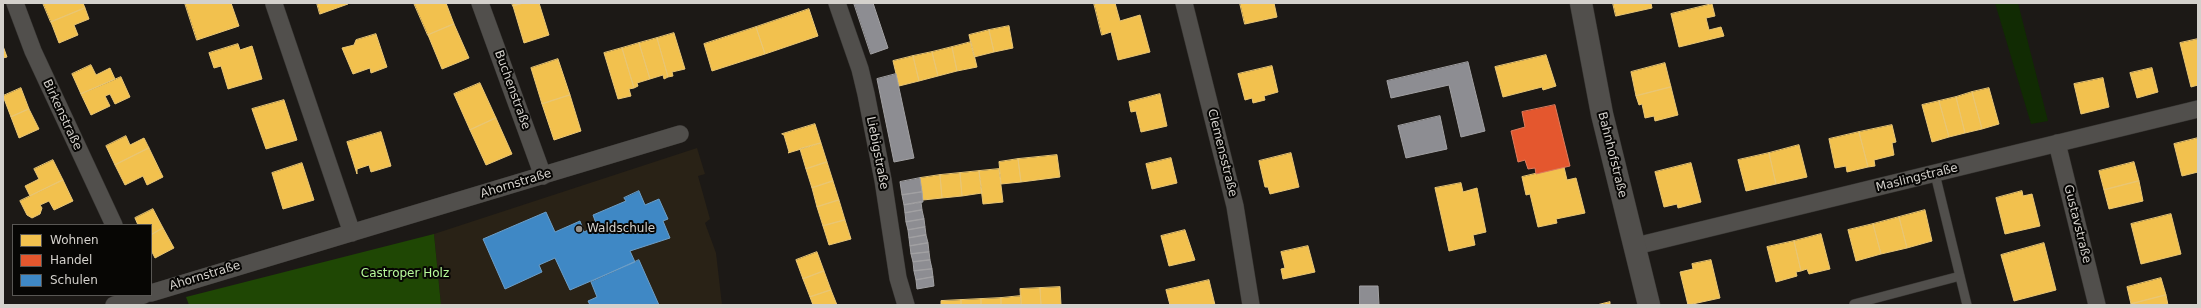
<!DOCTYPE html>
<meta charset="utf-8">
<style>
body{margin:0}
#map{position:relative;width:2201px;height:308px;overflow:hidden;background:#1c1916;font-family:"DejaVu Sans",sans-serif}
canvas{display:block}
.frame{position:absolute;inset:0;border:4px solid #d4d1cc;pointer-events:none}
.legend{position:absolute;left:12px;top:224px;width:140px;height:72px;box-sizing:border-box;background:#070604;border:1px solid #595754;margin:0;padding:5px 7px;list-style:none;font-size:12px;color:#d4d1cc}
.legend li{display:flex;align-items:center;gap:8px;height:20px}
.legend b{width:20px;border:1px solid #595754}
</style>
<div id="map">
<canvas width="2201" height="308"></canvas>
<div class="frame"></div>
<ul class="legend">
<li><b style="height:11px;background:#f2c14e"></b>Wohnen</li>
<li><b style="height:11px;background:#e4572e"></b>Handel</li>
<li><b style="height:11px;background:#3f88c5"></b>Schulen</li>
</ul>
</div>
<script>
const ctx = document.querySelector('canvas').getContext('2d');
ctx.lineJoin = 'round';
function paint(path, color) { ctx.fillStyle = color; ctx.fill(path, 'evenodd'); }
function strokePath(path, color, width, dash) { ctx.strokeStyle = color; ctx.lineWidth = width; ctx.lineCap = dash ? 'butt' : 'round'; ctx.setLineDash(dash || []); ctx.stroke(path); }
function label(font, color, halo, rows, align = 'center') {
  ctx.font = font + ' "DejaVu Sans",sans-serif'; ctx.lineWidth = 4; ctx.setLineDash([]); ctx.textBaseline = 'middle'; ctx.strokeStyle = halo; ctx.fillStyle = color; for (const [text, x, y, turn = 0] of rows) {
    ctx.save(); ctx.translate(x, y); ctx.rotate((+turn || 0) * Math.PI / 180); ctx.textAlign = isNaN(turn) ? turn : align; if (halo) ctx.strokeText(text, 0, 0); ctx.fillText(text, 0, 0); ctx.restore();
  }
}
const built = new Path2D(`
 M697 148 705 174 698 176 710 219 705 223 716 253 722 305H441L434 234Z`);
const green = new Path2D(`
 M1995 3H2018L2048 121 2031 124Z`);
const forest = new Path2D(`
 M434 234 441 305H189L186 297Z`);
const homes = new Path2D(`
 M43 3H83L85 8 51 22Z
 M185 3H231L239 26 197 40Z
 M317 3H348V4L320 14Z
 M414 3H446L454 24 428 35Z
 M512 3H524L513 6Z
 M524 3H539L549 35 524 43 513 6Z
 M1094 3H1115L1120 21 1140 15 1150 52 1118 60 1111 32 1102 35Z
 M1240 3H1274L1277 17 1245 24Z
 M1613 3H1651L1652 8 1616 16Z
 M1712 4 1715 16 1706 18 1709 30 1721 27 1724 36 1679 47 1671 14Z
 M85 8 89 19 74 25 78 35 59 43 51 22Z
 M809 9 818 36 765 54 756 27Z
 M454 24 469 58 442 69 428 35Z
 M1009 26 1013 48 994 52 989 30Z
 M756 27 765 54 712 71 704 44Z
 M989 30 994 52 974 57 969 35Z
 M674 33 685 69 672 72 673 76 668 77 657 38Z
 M376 34 387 67 371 73 370 68 353 74 342 48 354 45 356 40Z
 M657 38 668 77 664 79 663 75 650 79 639 43Z
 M2198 39V85L2191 87 2180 43Z
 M971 42 977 67 957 71 952 47Z
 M639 43 650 79 637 83 638 86 634 88 622 48Z
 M238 44 240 50 252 46 262 79 228 89 221 66 214 68 209 53Z
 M3 46 7 57 3 58Z
 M952 47 957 71 938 76 932 52Z
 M622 48 634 88 629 89 631 96 618 99 604 53Z
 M932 52 938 76 919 81 913 56Z
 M1546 55 1556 86 1543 90 1542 87 1503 97 1495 67Z
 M913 56 919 81 899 86 893 61Z
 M558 59 570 95 542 104 531 68Z
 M1665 63 1671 87 1636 96 1631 72Z
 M91 65 96 75 110 68 115 79 81 94 72 74Z
 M1272 66 1278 92 1264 96 1265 100 1253 103 1252 98 1245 100 1238 74Z
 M2152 68 2158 92 2137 98 2130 73Z
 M121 77 130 97 115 104 110 94 105 96 110 106 91 115 81 94Z
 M2103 78 2109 107 2081 114 2074 84Z
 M480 83 496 118 470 130 454 94Z
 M1671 87 1678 115 1655 121 1654 116 1645 118 1642 104 1639 105 1636 96Z
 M21 88 29 109 11 117 3 96Z
 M1989 88 1999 124 1982 129 1972 92Z
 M1972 92 1982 129 1965 133 1956 97Z
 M1160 94 1167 126 1141 132 1136 111 1131 112 1129 102Z
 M570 95 581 131 554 140 542 104Z
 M1956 97 1965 133 1949 137 1939 101Z
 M284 100 297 140 266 149 252 109Z
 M1939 101 1949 137 1932 142 1922 105Z
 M29 109 39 129 19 138 11 117Z
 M496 118 512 154 486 165 470 130Z
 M815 124 821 143 788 153 789 152 784 135 782 134Z
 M1892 125 1896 142 1892 143 1894 155 1874 160 1875 166 1868 167 1859 132Z
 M381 132 391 166 371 172 369 165 357 169V174L347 142Z
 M1859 132 1868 167 1847 172 1846 166 1835 168 1829 139Z
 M126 136 130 145 144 138 149 148 115 165 106 146Z
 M2198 138V172L2182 176 2174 144Z
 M821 143 827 162 806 169 800 149Z
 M1799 145 1807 177 1776 184 1769 153Z
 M149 148 163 177 147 185 143 176 125 185 115 165Z
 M1291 153 1299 187 1270 194 1268 187H1265L1259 161Z
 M1769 153 1776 184 1746 191 1738 160Z
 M1057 155 1060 177 1021 182 1018 159Z
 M1171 158 1177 183 1152 189 1146 164Z
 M1018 159 1021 182 1001 184 999 162Z
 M53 160 63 180 30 196 25 186 39 179 34 169Z
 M827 162 833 181 812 188 806 169Z
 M2134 162 2139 181 2104 190 2099 171Z
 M302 163 314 200 283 209 272 173Z
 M1691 163 1701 202 1678 208 1677 204 1664 207 1655 172Z
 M1564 167 1567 180 1576 178 1585 213 1556 219 1557 223 1538 227 1530 194 1526 195 1522 177Z
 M999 169 1003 202 983 204 979 171Z
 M979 171 982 193 962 196 960 173Z
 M960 173 962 196 942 198 940 175Z
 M940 175 942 198 923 200 920 178Z
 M63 180 73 201 54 210 49 201 40 205 42 208 40 214 32 218 27 215 20 201Z
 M833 181 839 200 817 207 812 188Z
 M2139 181 2143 201 2109 209 2104 190Z
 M1461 183 1463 192 1477 188 1486 232 1473 235 1475 245 1449 251 1435 188Z
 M2022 191 2023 196 2032 194 2040 226 2005 234 1996 198Z
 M839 200 845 220 823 226 817 207Z
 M153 209 163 228 151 235V225H138L135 218Z
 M1925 210 1932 241 1907 248 1899 217Z
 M2171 214 2181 254 2141 264 2131 224Z
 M1899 217 1907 248 1881 254 1873 224Z
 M845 220 851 239 829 245 823 226Z
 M1873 224 1881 254 1856 261 1848 230Z
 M163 228 174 248 155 258 151 250V235Z
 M1185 230 1195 260 1169 266 1161 236Z
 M1821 234 1830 269 1809 274 1807 269 1801 271 1794 241Z
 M1794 241 1801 271 1796 272 1797 276 1776 282 1767 247Z
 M2044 243 2056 290 2014 301 2001 255Z
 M1308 246 1315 272 1283 279 1281 269 1285 268 1281 252Z
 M817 252 824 271 803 279 796 260Z
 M1711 260 1720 298 1688 305 1680 272 1693 269 1692 264Z
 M824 271 831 290 810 297 803 279Z
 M2161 278 2166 295 2131 304 2127 287Z
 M1209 280 1215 305H1170L1166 290Z
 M1060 287 1061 305H1041L1040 288Z
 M1040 288 1041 305H1021L1020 289Z
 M831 290 837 305H813L810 297Z
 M2166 295 2168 305H2131V304Z
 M1021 296V305H1001V298Z
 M1001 298V305H981V299Z
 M981 299V305H961V300Z
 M961 300V305H941V301Z
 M1610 302V305H1597Z`);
const shops = new Path2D(`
 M1555 105 1570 166 1536 174 1535 168 1528 169 1525 160 1518 162 1511 131 1525 127 1522 112Z`);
const schools = new Path2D(`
 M639 191 645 205 659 199 668 219 663 221 670 238 630 251 635 262 570 290 555 258 539 265 542 272 505 289 483 239 546 212 555 232 580 221 584 232 597 226 593 215 626 201 624 198Z
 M639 260 659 305H590L588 301 597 297 591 282Z`);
const industry = new Path2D(`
 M854 3H873L888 48 871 54Z
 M1468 62 1485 131 1461 137 1449 85 1391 98 1387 81Z
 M896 74 914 158 894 162 877 79Z
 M1440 116 1447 149 1406 158 1398 126Z
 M920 178 922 192 902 195 900 182Z
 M922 192 923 202 904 205 902 195Z
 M921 202 922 210 905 213 904 205Z
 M922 210 924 219 906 222 905 213Z
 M924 219 925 227 908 230 906 222Z
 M925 227 926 235 909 238 908 230Z
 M926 235 928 243 910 246 909 238Z
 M928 243 929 252 911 254 910 246Z
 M929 252 930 260 913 262 911 254Z
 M930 260 932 269 914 271 913 262Z
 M932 269 933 277 916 280 914 271Z
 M933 277 934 286 917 289 916 280Z
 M1360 286H1378L1379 305H1360Z`);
const service = new Path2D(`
 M1935 174 1967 305
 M1854 304 1960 276`);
const minor = new Path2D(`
 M15 3 33 51 114 225
 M480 3 543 176
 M837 3 860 69 866 94 883 180 898 278 906 305
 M1184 3 1235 206 1251 305
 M274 4 352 233
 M2057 143 2097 305
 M1636 246 2198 109
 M151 293 680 134
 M114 305 144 295`);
const secondary = new Path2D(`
 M1581 3 1602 114 1649 305`);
const markers = [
 [579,229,4,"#94918c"]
];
const streetNames = [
 ["Buchenstraße",512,90,70],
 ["Birkenstraße",62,115,65],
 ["Liebigstraße",877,153,79],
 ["Clemensstraße",1222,153,76],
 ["Bahnhofstraße",1612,155,76],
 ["Maslingstraße",1917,178,-14],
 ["Ahornstraße",516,184,-17],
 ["Gustavstraße",2077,224,76],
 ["Ahornstraße",205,276,-17]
];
const poiNames = [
 ["Waldschule",587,229]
];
const parkNames = [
 ["Castroper Holz",405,274]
];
paint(built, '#292216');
paint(green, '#112b03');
paint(forest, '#1f4704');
paint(homes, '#f2c14e');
strokePath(homes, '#e9c674', 1);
paint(shops, '#e4572e');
strokePath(shops, '#df7c5d', 1);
paint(schools, '#3f88c5');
strokePath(schools, '#6c9ec7', 1);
paint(industry, '#8d8d92');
strokePath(industry, '#a2a1a3', 1);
strokePath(service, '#373532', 10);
strokePath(minor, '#373532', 18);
strokePath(secondary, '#373532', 23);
strokePath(service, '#514f4c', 9);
strokePath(minor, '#514f4c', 17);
strokePath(secondary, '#514f4c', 22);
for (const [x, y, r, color] of markers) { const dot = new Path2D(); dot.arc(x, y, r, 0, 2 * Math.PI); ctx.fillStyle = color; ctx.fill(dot); strokePath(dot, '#070604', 1.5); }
label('12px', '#d4d1cc', '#070604', streetNames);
label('12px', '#d4d1cc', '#070604', poiNames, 'left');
label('12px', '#b7fa9a', '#070604', parkNames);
</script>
